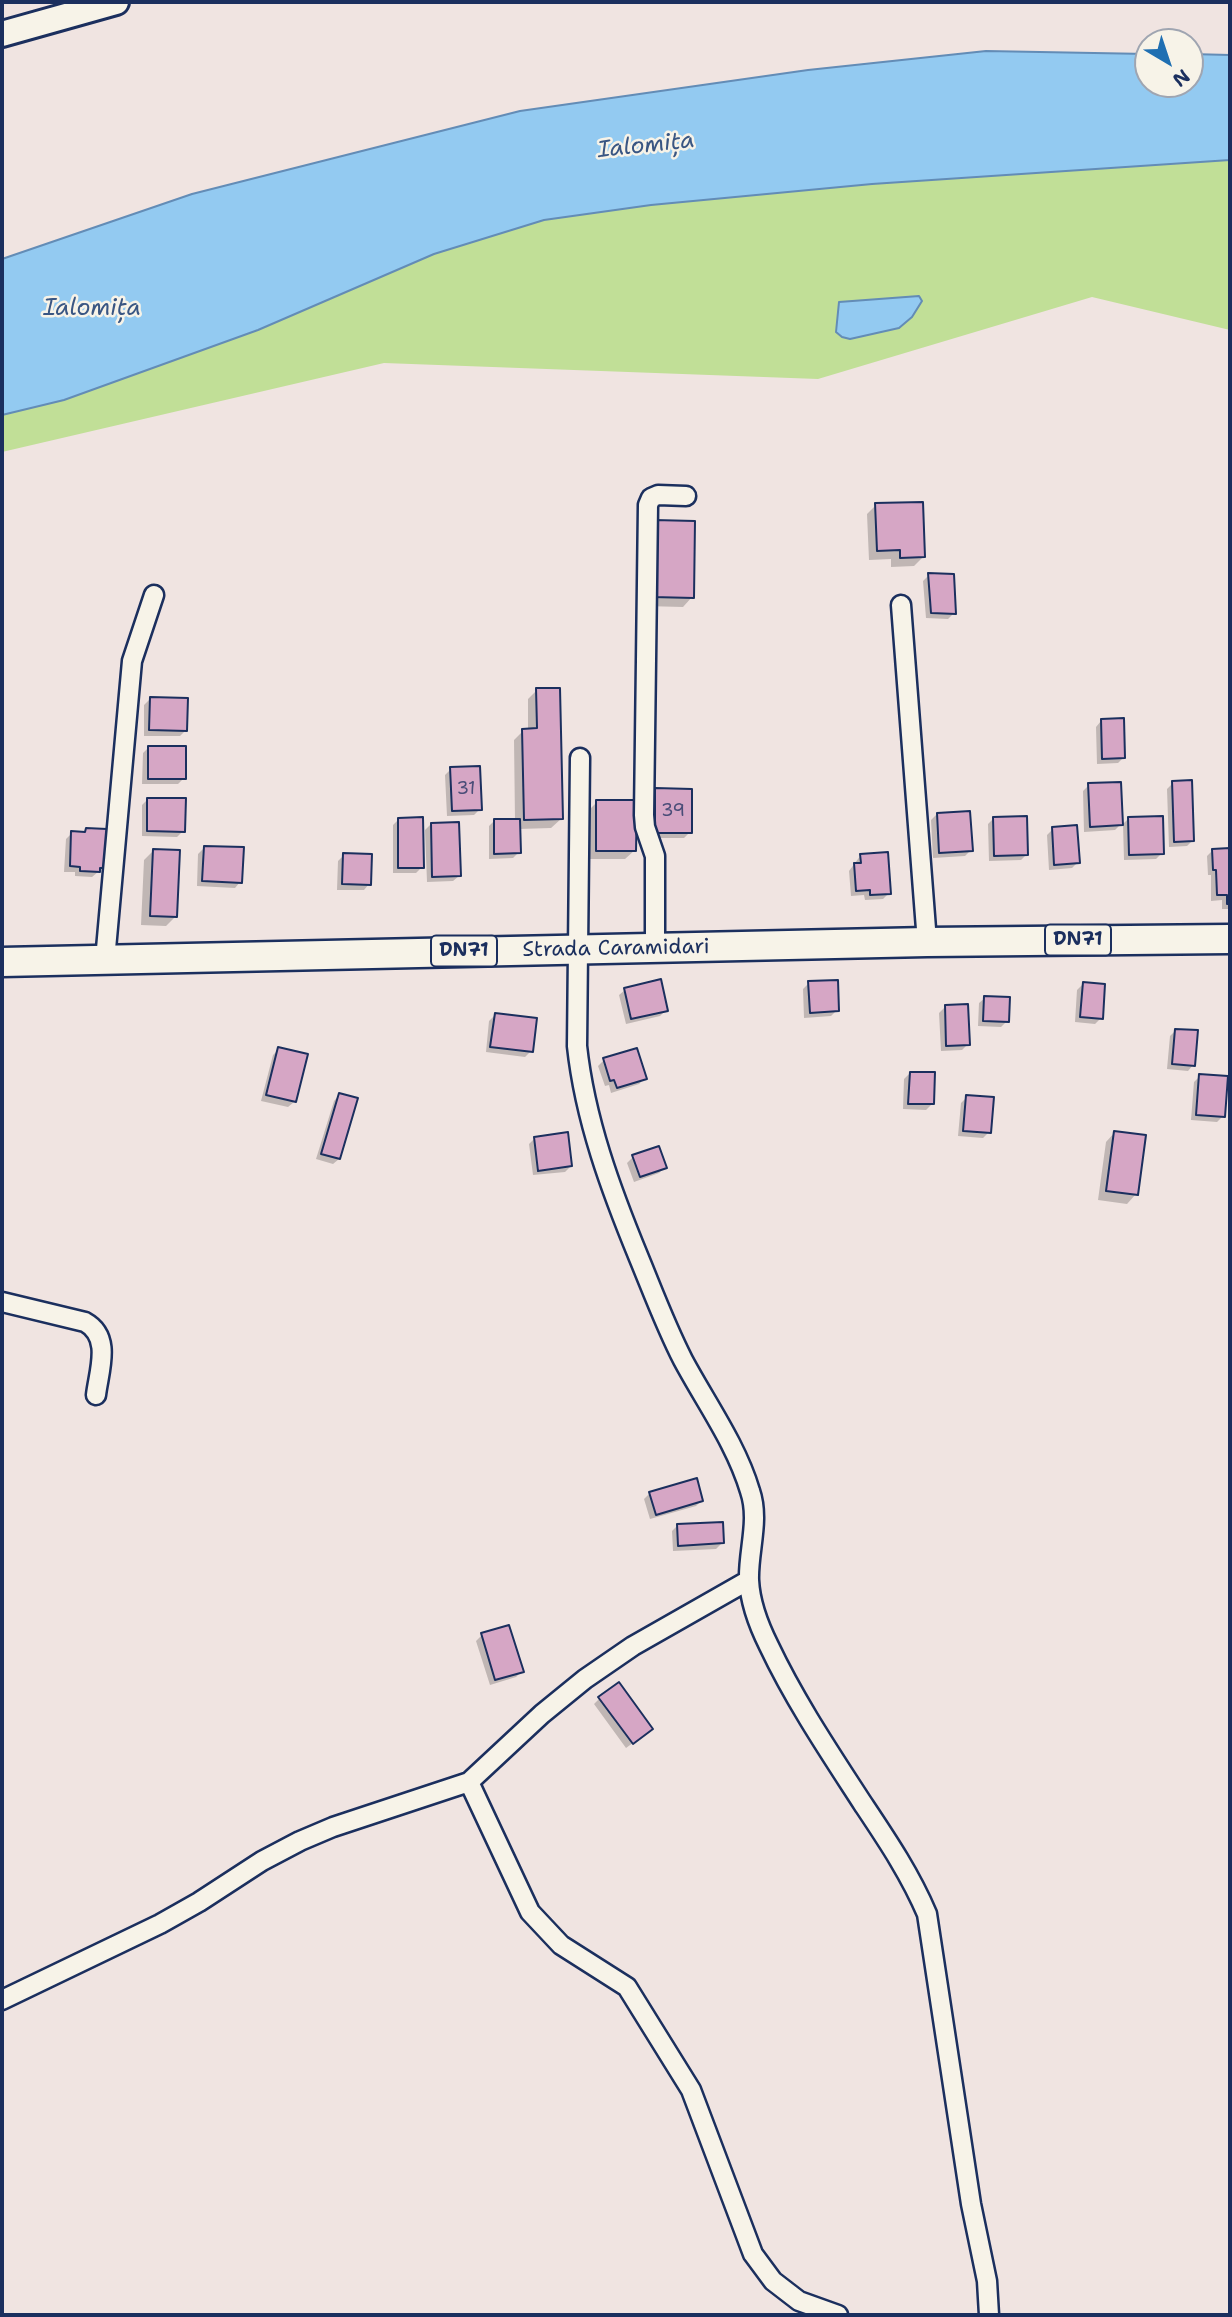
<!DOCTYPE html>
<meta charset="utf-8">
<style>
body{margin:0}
#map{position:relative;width:1232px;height:2317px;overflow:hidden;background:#f0e4e1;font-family:"Shantell Sans",sans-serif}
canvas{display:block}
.frame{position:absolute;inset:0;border:4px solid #1b2f5e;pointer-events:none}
.north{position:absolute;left:1134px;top:28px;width:70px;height:70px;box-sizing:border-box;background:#f7f3e8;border:2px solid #9fa5b1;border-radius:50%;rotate:141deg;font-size:19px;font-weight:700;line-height:28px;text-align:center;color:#1b2f5e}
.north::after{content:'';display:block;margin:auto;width:24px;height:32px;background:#1f6fb2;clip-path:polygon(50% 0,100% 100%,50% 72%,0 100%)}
</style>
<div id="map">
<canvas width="1232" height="2317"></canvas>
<div class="frame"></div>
<div class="north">N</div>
</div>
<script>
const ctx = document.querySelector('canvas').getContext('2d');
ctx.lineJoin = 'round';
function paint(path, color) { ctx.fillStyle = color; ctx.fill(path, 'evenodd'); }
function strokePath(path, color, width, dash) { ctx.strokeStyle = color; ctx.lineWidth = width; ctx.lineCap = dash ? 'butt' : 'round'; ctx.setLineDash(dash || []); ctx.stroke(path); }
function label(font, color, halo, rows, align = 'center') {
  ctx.font = font + ' "Shantell Sans",sans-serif'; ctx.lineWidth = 5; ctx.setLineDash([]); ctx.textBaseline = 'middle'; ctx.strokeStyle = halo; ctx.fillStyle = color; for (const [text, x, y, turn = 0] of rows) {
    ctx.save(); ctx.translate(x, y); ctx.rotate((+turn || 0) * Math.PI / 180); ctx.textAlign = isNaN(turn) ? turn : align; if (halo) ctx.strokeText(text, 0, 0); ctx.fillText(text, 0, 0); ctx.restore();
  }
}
const green = new Path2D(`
 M1230 160V330L1092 297 818 379 384 363 2 452V415L64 400 258 330 434 254 544 220 651 205 872 184Z`);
const water = new Path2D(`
 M986 51 1148 54V84H1190V54L1230 55V160L872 184 651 205 544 220 434 254 258 330 64 400 2 415V259L192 194 520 111 808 70Z
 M919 296 922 301 912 317 899 328 850 339 842 337 836 332 839 302Z`);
const shadow = new Path2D(`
 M876 505 924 556 914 566 891 567V559L869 560 867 514Z
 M645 531 692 597 683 607 644 606Z
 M929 575 954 613 948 619 926 618 923 581Z
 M537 690 561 819 551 828 519 829V852L513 858 489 859V826L495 820H515L514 740 523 731 528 730V699Z
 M150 699 186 730 180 736H144V705Z
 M1101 721 1124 757 1118 763 1097 764 1096 727Z
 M149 747 184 778 178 784H142L143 753Z
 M451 769 480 809 474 815 447 816 445 775Z
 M1173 783 1193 840 1187 846 1169 847 1167 789Z
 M1089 785 1121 824 1115 830 1084 832 1083 791Z
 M656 790 690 832 684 838H650V796Z
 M148 799 183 831 177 837 142 836V805Z
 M597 802 635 850 625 859H587L588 811Z
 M937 814 971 850 965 856 933 858 931 820Z
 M994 818 1027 854 1021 860 989 861 988 824Z
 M1129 818 1162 853 1156 859 1124 860 1123 824Z
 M399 819 422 867 416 873H393V825Z
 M431 824 459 876 453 881 427 882 425 830Z
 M1053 829 1078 862 1072 868 1049 870 1047 835Z
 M86 830 104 867 92 877 75 876V872H64L66 839 72 833H83Z
 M204 848 240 882 235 888 197 886 198 854Z
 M154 850 175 917 166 926 141 925 144 860Z
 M1213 850H1230V909H1222V900L1211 901V875H1208L1207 856Z
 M344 855 369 884 364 890H337L338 861Z
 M861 855 889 893 883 899 865 900 864 895 851 896 849 871Z
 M809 983 837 1010 831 1016 804 1018 803 989Z
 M1083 984 1101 1018 1095 1024 1075 1022 1077 990Z
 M625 990 666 1010 660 1016 626 1024 619 995Z
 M985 998 1007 1021 1001 1027 978 1026 979 1003Z
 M945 1007 968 1044 962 1050 941 1051 939 1013Z
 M495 1015 531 1051 525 1057 486 1052 489 1021Z
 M1176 1030 1193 1065 1188 1071 1167 1069 1170 1036Z
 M279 1049 294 1102 288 1107 261 1101 273 1055Z
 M604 1060 645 1078 639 1084 611 1093 609 1085 605 1086 598 1066Z
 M910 1073 932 1104 926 1110 903 1109 904 1079Z
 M1200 1076 1223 1116 1217 1122 1191 1120 1194 1082Z
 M339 1095V1159L333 1164 316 1159 334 1101Z
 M967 1097 989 1132 983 1138 958 1136 961 1103Z
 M1115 1132 1136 1194 1127 1204 1098 1200 1106 1142Z
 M535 1138 571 1166 565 1172 533 1175 529 1144Z
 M633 1157 665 1167 659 1173 634 1182 627 1163Z
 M650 1493 701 1501 696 1506 650 1519 644 1499Z
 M678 1525 722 1543 716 1549 673 1551 672 1531Z
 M482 1635 522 1671 516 1677 490 1685 476 1641Z
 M599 1699 645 1734 626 1748 594 1704Z`);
const building = new Path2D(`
 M923 502 925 557 900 558V550L877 551 875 503Z
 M654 520 695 521 694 598 652 597Z
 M928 573 954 574 956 614 931 613Z
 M536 688H560L563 819 524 820 522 729 537 728Z
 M150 697 188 698 187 731 149 730Z
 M1124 718 1125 758 1102 759 1101 719Z
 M148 746H186V779H148Z
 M480 766 482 810 452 811 450 767Z
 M1192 780 1194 841 1174 842 1172 781Z
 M1121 782 1123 825 1090 827 1088 783Z
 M655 788 692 789V833H655Z
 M147 798H186L185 832 147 831Z
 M596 800H637L636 851H596Z
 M970 811 973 851 939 853 937 813Z
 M1027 816 1028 855 994 856 993 817Z
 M1163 816 1164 854 1129 855 1128 817Z
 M423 817 424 868H398V818Z
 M494 819H520L521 853 494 854Z
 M459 822 461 876 432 877 431 823Z
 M1077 825 1080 863 1054 865 1052 827Z
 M86 828 107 829 105 868H100V872L80 871V867L70 866 71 831 85 832Z
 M204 846 244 847 242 883 202 881Z
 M1230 848V904H1227V895H1217L1216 870H1213L1212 849Z
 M153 849 180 850 177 917 150 916Z
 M888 852 891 894 870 895V890L856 891 854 863H861L860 854Z
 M343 853 372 854 371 885 342 884Z
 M661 979 668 1011 631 1019 624 988Z
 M838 980 839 1011 810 1013 808 981Z
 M1083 982 1105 984 1103 1019 1080 1017Z
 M984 996 1010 997 1009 1022 983 1021Z
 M968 1004 970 1045 946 1046 945 1005Z
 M495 1013 537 1018 533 1052 490 1047Z
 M1175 1029 1198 1030 1195 1066 1172 1064Z
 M278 1047 308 1054 296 1102 266 1095Z
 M637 1048 647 1079 617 1088 614 1080 610 1081 603 1058Z
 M910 1072H935L934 1104H908Z
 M1199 1074 1228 1076 1225 1117 1196 1115Z
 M339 1093 358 1098 340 1159 321 1154Z
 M966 1095 994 1097 991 1133 963 1131Z
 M1114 1131 1146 1135 1138 1195 1106 1191Z
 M568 1132 572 1166 538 1171 534 1137Z
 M659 1146 667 1168 640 1177 632 1155Z
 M697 1478 703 1501 656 1515 649 1492Z
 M723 1522 724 1543 678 1546 677 1524Z
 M509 1625 524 1672 495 1680 481 1633Z
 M619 1682 653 1729 633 1744 598 1697Z`);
const minor = new Path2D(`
 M901 605 927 942
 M580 758 577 1046C585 1120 611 1190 639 1258 653 1292 666 1327 683 1360 706 1403 736 1444 750 1491 760 1520 748 1551 749 1580 750 1602 759 1626 769 1646 795 1701 830 1753 863 1804 887 1840 910 1874 927 1914L971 2204 987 2281 989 2315
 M655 948V856L645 827 644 815 648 505 651 498 658 495 686 496
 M105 960 132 661 154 595
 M2 1302 85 1322C112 1337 99 1370 96 1395
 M469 1782 530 1912 561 1945 627 1987 691 2090 753 2254 773 2281 799 2301 838 2315
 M2 2000 160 1924 199 1902 262 1861 300 1841 333 1827 469 1782 542 1714 585 1679 633 1646 749 1580`);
const secondary = new Path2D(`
 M2 34 116 2`);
const primary = new Path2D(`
 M2 962 927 942 1230 939`);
const numberNames = [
 ["31",466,789],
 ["39",673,811]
];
const shields = [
 [1078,940,66],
 [464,951,66]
];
const shieldNames = [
 ["DN71",1078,940],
 ["DN71",464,951]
];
const streetNames = [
 ["Strada Caramidari",616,949,-1]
];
const waterNames = [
 ["Ialomița",646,146,-6],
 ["Ialomița",92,309]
];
paint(green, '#c1df97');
paint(water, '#93caf1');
strokePath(water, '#638cb6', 2);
paint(shadow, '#0003');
paint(building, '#d6a6c5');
strokePath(building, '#1b2f5e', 2);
strokePath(minor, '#1b2f5e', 23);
strokePath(secondary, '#1b2f5e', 30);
strokePath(primary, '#1b2f5e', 33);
strokePath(minor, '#f7f3e8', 18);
strokePath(secondary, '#f7f3e8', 24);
strokePath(primary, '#f7f3e8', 28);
label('18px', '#4a4d78', null, numberNames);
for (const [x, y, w] of shields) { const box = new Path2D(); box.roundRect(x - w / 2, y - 15.5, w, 31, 5); ctx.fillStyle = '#f7f3e8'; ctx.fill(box); strokePath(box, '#1b2f5e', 2); }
label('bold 19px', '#1b2f5e', null, shieldNames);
label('21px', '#1b2f5e', '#f7f3e8', streetNames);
label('italic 23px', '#395683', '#f7f3e8', waterNames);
</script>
